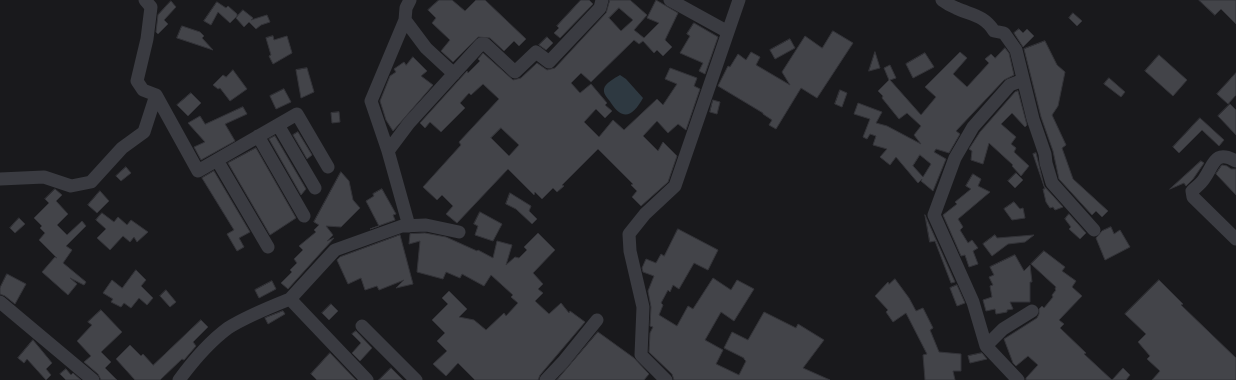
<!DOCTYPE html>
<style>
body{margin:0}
canvas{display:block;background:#19191c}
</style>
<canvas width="1236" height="380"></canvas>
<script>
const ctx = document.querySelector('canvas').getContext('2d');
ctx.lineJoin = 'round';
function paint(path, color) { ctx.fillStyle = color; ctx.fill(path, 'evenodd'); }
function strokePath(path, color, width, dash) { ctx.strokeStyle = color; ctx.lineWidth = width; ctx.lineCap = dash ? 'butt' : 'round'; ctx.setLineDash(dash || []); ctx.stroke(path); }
const water = new Path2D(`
 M620 75 626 79 643 98C634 114 624 123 611 103 609 99 603 95 604 89 605 83 615 78 620 75Z`);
const building = new Path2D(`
 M439 0H452L465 11 476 0H485L526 39 519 46 514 41 504 51 490 38 478 37 453 62 441 51 450 40 432 23 436 18 428 10Z
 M581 0H589L593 4 560 38 554 33 559 28 557 26Z
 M610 0H630L647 15 634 30 644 38 659 23 647 18 656 0 678 13 665 40 672 47 663 56 657 50 654 53 643 41 639 44 634 40 591 82 581 73 571 83 580 93 591 84 607 103 605 105 612 111 605 118 596 109 584 122 599 137 613 120 624 130 657 99 663 105 677 84 665 79 670 68 697 78 694 86 700 89 686 130 678 124 668 133 657 121 643 136 658 151 663 142 677 156 668 182 641 206 632 197 637 191 631 185 633 184 598 149 562 185 564 186 557 192 553 188 542 199 535 192 534 195 508 169 457 223 446 214 453 206 442 195 437 200 423 187 461 145 459 142 499 99 483 84 471 95 469 93 460 103 465 108 441 132 430 122 425 128 420 123 467 71 468 73 480 61 478 59 483 53 513 80 521 78 537 63 547 70 555 68 606 13ZM619 8 633 20 621 31 609 18ZM501 128 519 145 509 156 491 138Z
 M1199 0H1236V24L1221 9 1215 15Z
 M171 1 176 7 164 20 168 24 158 34 156 32 158 15Z
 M217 2 226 8 228 6 237 14V16L230 23 218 12 211 25 204 21Z
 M243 10 253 18 251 20 267 15 270 22 261 25 256 29 249 22 244 27 236 18Z
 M1073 13 1082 21 1077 26 1069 18Z
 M694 23 718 37 705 74 699 71 703 63 680 53 690 36 687 34Z
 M182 26 200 32 204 36 202 38 213 50 177 38Z
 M1019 29 1023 33 1027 29 1034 36 1023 47 1014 33Z
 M833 31 853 43 817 98 801 88 776 129 769 125 772 120 763 114V113L718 86 728 66 730 67 738 54 746 60 751 52 760 57 756 65 790 85 782 72 805 36 822 48Z
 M273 36 274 40 287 36 292 53 273 64 269 56 271 55 266 38Z
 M547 37 553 43 546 50 539 45Z
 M790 39 795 48 775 59 770 50Z
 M1045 41 1057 65 1065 72 1058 106 1052 115 1066 145 1062 148 1073 179 1108 211 1102 217 1096 211 1092 215 1059 179 1053 151 1041 117 1024 49Z
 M1005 48 1009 53 1014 75 1004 80 956 131 960 134 949 153 936 149 934 152 946 159 933 191 921 181 922 179 918 183 896 157 890 165 880 157 887 149 873 145 876 136 870 134 867 139 863 137 870 119 854 114 858 103 882 112 876 123 887 126 921 144 914 135 921 126 907 113 899 119 882 98 883 96 878 91 889 80 884 68 890 65 896 78 890 80 921 115 936 97 925 87 960 52 967 58 953 74 967 87 989 63 985 59 991 54 995 58ZM920 155 931 164 923 177 913 166Z
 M875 52 880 68 869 71Z
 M925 53 934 67 913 78 906 64Z
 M1159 55 1187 80 1173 96 1145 71Z
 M413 57 427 71 421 76 433 85 393 131 386 120 380 101 390 76 396 72 394 69 404 62 406 65Z
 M307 68 314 92 301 98 296 70Z
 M233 70 247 89 230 101 220 88 218 89 213 85 223 75 226 77Z
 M1236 73V95L1228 104 1217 94Z
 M1109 78 1125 92 1121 97 1104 84Z
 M284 89 291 102 276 109 270 96Z
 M840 90 847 93 842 107 835 104Z
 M1018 91 1027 125 1025 127 1012 113 1001 124 1016 137 1011 144 1016 148 1014 152 1029 166 1021 176 1012 166 1013 165 989 143 983 164 971 160 972 151 969 149 980 132 1015 92Z
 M191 93 201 103 188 116 177 105Z
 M713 100 720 102 717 114 710 112Z
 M1230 104 1236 110V135L1218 116Z
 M243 107 247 114 225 124 235 141 201 160 194 147 205 142 188 123 200 116 205 124Z
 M339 112 340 122 332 123 331 113Z
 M1200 118 1224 140 1219 146 1202 130 1179 153 1173 147Z
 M298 132 312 155 307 159 293 135Z
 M275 136 306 189 301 195 269 139Z
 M256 148 296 218 270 235 228 163Z
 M1036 153 1044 186 1063 207 1055 210 1053 207 1050 208 1046 202 1043 189H1045L1033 154Z
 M1201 161 1204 163 1193 179 1186 186 1184 183 1170 189Z
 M1222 165 1227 166 1231 169H1236V195L1216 174Z
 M126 167 131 173 121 181 116 176Z
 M214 171 250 232 239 238 244 247 237 251 227 234 234 230 202 178Z
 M341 172 349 181 353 200 360 208 341 227 326 226 333 235 327 241 334 238 288 289 281 283 292 272 290 270 297 263 294 259 303 250 299 246 316 232 314 230 319 225 314 222Z
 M1016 173 1023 180 1015 188 1008 181Z
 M973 174 981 179 978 186 990 192 958 219 963 227 960 230 968 243 972 240 978 248 973 251 978 264 969 267 965 255 961 256 943 215 957 204 955 202 971 189 966 186Z
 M55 189 62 195 56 201 68 214 57 225 67 235 82 221 86 226 66 246 72 250 63 263 86 282 84 285 70 278 77 284 68 295 42 272 55 257 57 258 39 240 45 233 40 228 42 226 34 218 49 203 45 199Z
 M382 189 396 214 393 215 395 220 370 229 379 226 366 201 374 196 373 194Z
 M100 191 109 201 97 213 88 205Z
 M510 193 531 206 529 211 537 219 532 224 516 209 506 204Z
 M1014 202 1020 209 1023 208 1025 218 1012 220 1004 209Z
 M480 212 502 224 493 241 475 235 478 226 474 224Z
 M102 213 114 222 118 217 127 225 131 220 148 232 137 242 134 237 130 242 123 236 110 250 97 238 106 229 96 220Z
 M1069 214 1086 233 1080 239 1069 229 1071 227 1065 219Z
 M925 215 955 282 951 283 935 241 930 242Z
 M19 218 25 224 15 233 10 228Z
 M1111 227 1114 234 1120 230 1130 247 1105 260 1096 238 1102 231Z
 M678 229 718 250 708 270 694 263 679 289 673 285 670 292 668 290 661 303 663 305 659 315 677 326 688 306 693 309 713 278 731 290 737 280 754 289 734 321 721 312 705 340 723 350 716 364 739 375 746 361 744 359V358L724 348 732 332 748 340 764 312 796 328 798 324 824 340 803 368 830 380H674L672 374 649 352 650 333 653 327 650 326 651 307 648 291 654 276 643 272 642 268 646 259 656 263 661 254 664 256Z
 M425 233 446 237 477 251 478 250 493 258 497 241 512 245 506 265 515 257 519 258 527 250 524 247 538 233 555 250 533 273 543 284 538 289 543 293 535 301 549 314 561 303 569 313 570 311 585 322 540 375 538 380H475L458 363 446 376 433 364 447 351 437 341 445 333 432 320 448 304 442 298 449 291 467 309 459 317 474 320 486 330 504 313 506 316 518 303 511 297 513 295 491 275 484 286 462 274 460 278 446 272 443 279 417 272 420 241 409 244 410 234Z
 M400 235 413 284 396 288 404 280 379 290 377 286 365 290 361 278 348 284 337 260 340 257Z
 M995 235 997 238 1034 235 1025 242 1008 244 992 256 983 244Z
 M1044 251 1065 267 1062 271 1076 281 1072 287 1082 296 1059 320 1064 324 1060 328 1086 353 1084 354 1112 380 1123 368 1130 375 1126 380H1026V378L1038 365 1028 356 1016 366 1013 363 1004 339 1037 318 1039 314V309L1042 306 1044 308 1053 297 1052 295 1056 290 1055 289 1056 287 1031 264Z
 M1015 255 1024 271 1030 265 1032 282H1030V302H1010L1013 309 1007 310V312L996 314 995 309 986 311 983 300 992 297 990 286 993 285 989 277 994 275 990 267Z
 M136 270 146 280 141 286 153 298 147 305 139 298 131 308 124 303 121 307 111 302 113 299 103 293 112 280 122 288Z
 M7 274 26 284 15 304 5 296 0 294V288Z
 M895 279 909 298 916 311 923 308 933 328 930 330 939 352 961 354V371H953L955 380H925L923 355 927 354 906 313 893 322 886 312 888 310 875 296 888 282 889 284Z
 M1159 280 1183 304 1181 305 1236 358V380H1152L1160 371 1147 359 1150 356 1138 342 1146 334 1125 314Z
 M272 281 276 289 259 298 255 290Z
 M957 285 965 303 957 306 950 288Z
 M166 290 176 302 170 307 160 296Z
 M331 304 338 311 329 320 322 313Z
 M101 310 122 332 101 352 111 362 105 368 117 380H101L98 374 84 362 91 356 77 341 92 325 88 322Z
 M283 311 285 314 268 324 265 318Z
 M201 320 208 327 193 342 196 346 184 360 182 359 160 380H135L116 359 130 345 141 356 143 354 153 365Z
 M356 331 372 348 360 361 352 353 361 343 352 334Z
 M598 332 634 358 649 374 644 380H557Z
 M33 340 52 363 46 369 51 375 46 380 27 359 24 363 18 358Z
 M330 353 356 380H317L311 374Z
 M982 353 987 359 970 363 968 356Z
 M391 368 403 380H379Z
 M66 369 71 375 73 373 81 380H66L60 374Z`);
const minor = new Path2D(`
 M145 0 151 7 147 39 137 81 143 90 156 95 198 171 297 114 328 167
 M410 0 406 8 405 20 426 48 454 74
 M670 0 728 32
 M942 0C946 3 951 6 956 8 971 15 984 15 994 31L1004 33 1016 50 1033 119 1045 154 1046 163 1052 183 1094 230
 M405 20 371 101 388 151 409 123 481 44H485L515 72 536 52 549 62 600 8 602 0
 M278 125 315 188
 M258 136 304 216
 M388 151 409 226
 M217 160 268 247
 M1236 161C1214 149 1214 165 1204 179 1201 184 1196 187 1192 191L1193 197 1236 239
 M0 179 44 177 71 186 91 182 122 148 144 132 156 95
 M290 299 335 250 402 226 426 225 459 232
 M0 302 93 380
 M362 326 416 380
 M986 346 973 302 934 215 955 158 973 127 1010 85 1023 80
 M179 380C193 361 209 342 228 328 247 316 270 307 290 299L367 380
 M546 380 563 362 597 320
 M666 380 641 355 643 307 630 251 629 234 645 214 675 186 739 0
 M1018 380 986 346 1003 329 1032 311`);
paint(water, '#2e3941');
paint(building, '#434449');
strokePath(building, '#333338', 1);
strokePath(minor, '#3a3b41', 13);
</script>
